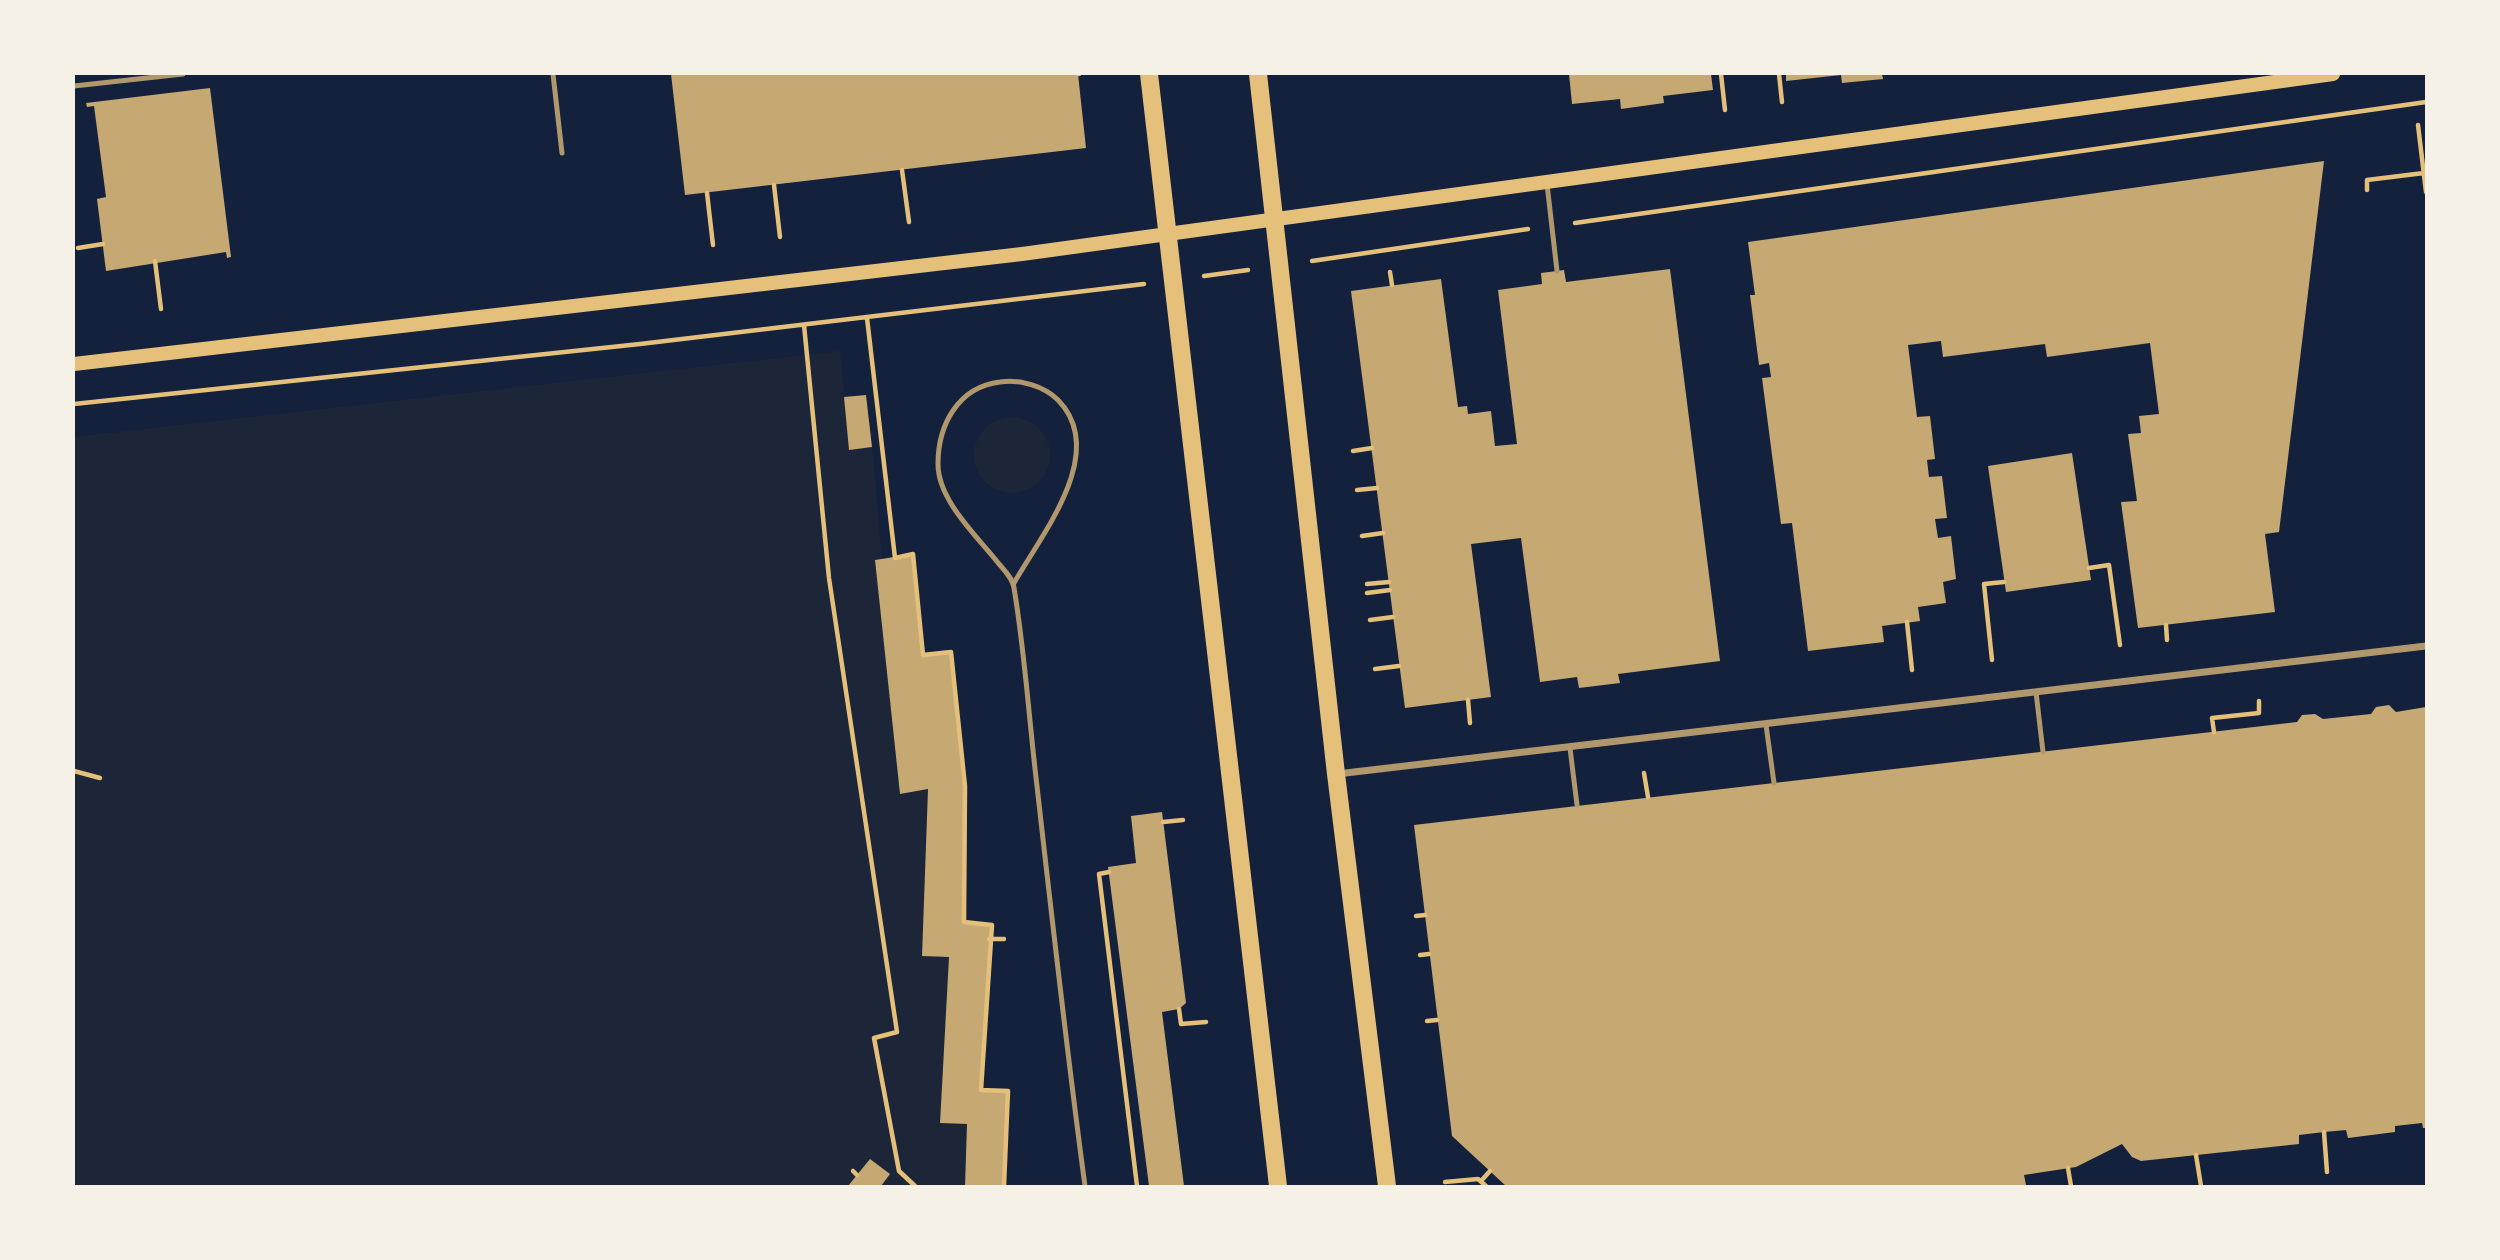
<!DOCTYPE html>
<style>
body{margin:0}
#map{position:relative;width:2500px;height:1260px;overflow:hidden;background:#14213d;font-family:Mulish,sans-serif}
canvas{display:block}
.frame{position:absolute;inset:0;border:75px solid #f6f1e7;pointer-events:none}
</style>
<div id="map">
<canvas width="2500" height="1260"></canvas>
<div class="frame"></div>
</div>
<script>
const ctx = document.querySelector('canvas').getContext('2d');
ctx.lineJoin = 'round';
function paint(path, color) { ctx.fillStyle = color; ctx.fill(path, 'evenodd'); }
function strokePath(path, color, width, dash) { ctx.strokeStyle = color; ctx.lineWidth = width; ctx.lineCap = dash ? 'butt' : 'round'; ctx.setLineDash(dash || []); ctx.stroke(path); }
const green = new Path2D(`
 M840 351 849 449 872 447 882 559 875 560 900 794 928 789 922 956 949 957 940 1122 967 1124 965 1186H74V437Z
 M974 455a38 38 0 1 1 76 0a38 38 0 1 1-76 0Z`);
const building = new Path2D(`
 M671 74H1078L1086 148 685 195Z
 M1569 74H1711L1713 90 1663 96 1664 103 1621 109 1620 99 1572 104Z
 M1786 74H1882L1883 79 1842 83 1841 75 1786 81Z
 M210 88 231 257 227 258 226 252 106 271 97 199 106 197 94 106 87 107 86 103Z
 M2324 161 2279 532 2265 534 2275 612 2138 628 2121 502 2137 501 2128 434 2141 433 2139 416 2159 414 2150 343 2047 357 2045 344 1943 357 1941 341 1908 345 1917 417 1930 416 1935 459 1927 460 1929 477 1942 476 1947 518 1935 519 1938 538 1951 536 1956 579 1943 582 1946 603 1918 607 1920 621 1882 626 1884 642 1808 651 1792 523 1781 524 1762 378 1771 377 1769 363 1759 365 1750 295H1755L1748 242Z
 M1670 269 1720 661 1618 674 1620 683 1579 688 1577 677 1540 682 1521 538 1471 544 1491 697 1405 708 1351 291 1441 279 1458 407 1467 406 1468 414 1491 411 1495 446 1517 444 1498 290 1542 284 1541 273 1557 271 1564 270 1566 282Z
 M866 395 872 447 849 450 844 397Z
 M2072 453 2091 580 2006 592 1988 466Z
 M913 554 923 655 951 652 965 786 964 922 992 925 981 1090 1008 1091 1004 1186H965L967 1124 940 1123 949 957 922 956 928 789 900 794 875 560Z
 M2389 705 2396 712 2426 707V1128H2423L2422 1123 2395 1126V1132L2348 1138 2346 1130 2324 1132 2299 1135V1144L2141 1161 2132 1157 2122 1144 2076 1167 2024 1175 2026 1185 2009 1186H1506L1452 1136 1414 825 2297 722 2302 715 2315 714 2323 719 2371 714 2376 707Z
 M1162 812 1186 1003 1179 1009 1162 1012 1184 1186H1149L1108 867 1136 863 1131 816Z
 M870 1159 890 1174 881 1186H848Z`);
const path = new Path2D(`
 M1078 74H1079
 M1721 74 1725 110
 M1779 74 1782 102
 M2418 125 2426 192
 M902 170 909 222
 M774 185 780 237
 M2367 190V180L2424 173
 M707 193 713 245
 M1575 223 2426 102
 M78 248 103 244
 M155 261 161 309
 M1312 261 1528 229
 M1390 272 1392 285
 M1204 276 1248 270
 M867 318 895 558 913 554 923 655 951 652 965 786 964 922 992 925 981 1090 1008 1091 1004 1186
 M804 325 829 578 897 1032 874 1038 899 1171 915 1186
 M74 404 640 344 1144 284
 M1353 451 1372 448
 M1357 490 1377 488
 M1362 536 1383 533
 M2089 568 2109 565 2120 645
 M1367 584 1389 582
 M1367 593 1390 590
 M1370 620 1393 617
 M1907 622 1912 670
 M2166 625 2167 640
 M1992 660 1984 584 2004 582
 M1375 669 1399 666
 M1468 700 1470 723
 M2214 732 2212 718 2259 713V701
 M74 771 100 778
 M1644 773 1648 797
 M1163 822 1183 820
 M1109 872 1099 874 1137 1186
 M1416 916 1425 915
 M989 939H1004
 M1420 955 1429 954
 M1179 1009 1181 1024 1206 1022
 M1427 1021 1437 1020
 M2324 1132 2327 1172
 M2196 1155 2201 1186
 M2068 1168 2071 1186
 M853 1171 857 1175
 M1481 1181 1490 1171
 M1445 1182 1478 1179 1486 1186`);
const service = new Path2D(`
 M553 74 562 153
 M74 86 183 74
 M1547 184 1557 271
 M1014 583C1042 534 1109 452 1058 400 1044 386 1020 379 1000 382 958 387 938 425 938 464 938 501 978 537 999 564 1005 571 1013 579 1014 588 1025 653 1029 720 1037 786 1052 919 1067 1053 1085 1186
 M2036 692 2043 752
 M1766 725 1774 783
 M1570 748 1577 805`);
const minor = new Path2D(`
 M1337 774 2426 646`);
const secondary = new Path2D(`
 M74 364 1022 254 2333 74`);
const primary = new Path2D(`
 M1149 74 1278 1186
 M1258 74 1336 774 1387 1186`);
paint(green, '#1d2539');
paint(building, '#c6a872');
strokePath(path, '#e5c07b', 4.5);
strokePath(service, '#b1986c', 5);
strokePath(minor, '#b1986c', 7);
strokePath(secondary, '#e5c07b', 14);
strokePath(primary, '#e5c07b', 18);
</script>
